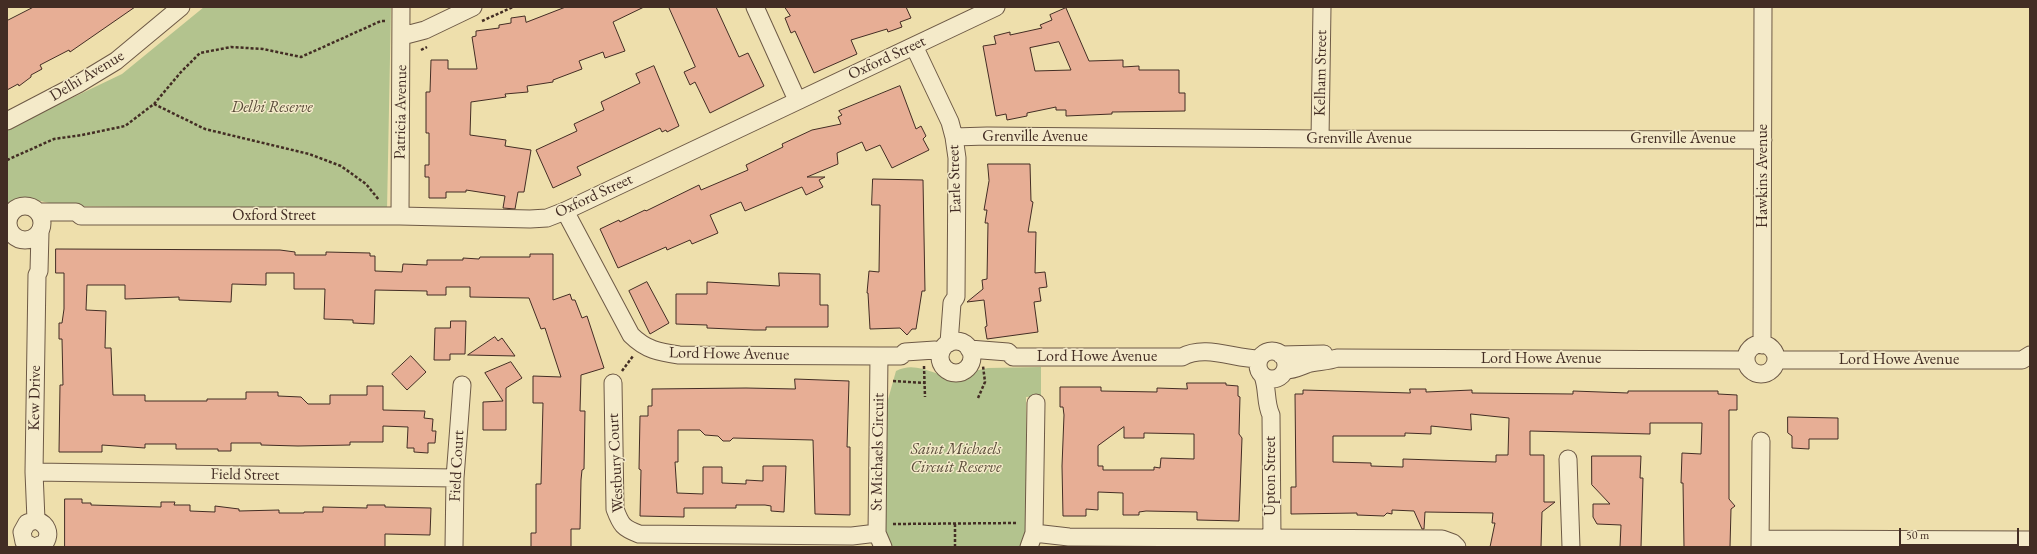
<!DOCTYPE html>
<style>
body{margin:0}
#map{position:relative;width:2037px;height:554px;overflow:hidden;background:#eedfac;font-family:"EB Garamond",serif}
canvas{display:block}
.frame{position:absolute;inset:0;border:8px solid #432d24;pointer-events:none}
.scale{position:absolute;left:1899px;top:528px;width:120px;height:18px;box-sizing:border-box;border:2px solid #432d24;border-top:0;padding-left:5px;font-size:12px;line-height:14px;white-space:nowrap;color:#432d24;-webkit-text-stroke:3px #f4eac9;paint-order:stroke}
</style>
<div id="map">
<canvas width="2037" height="554"></canvas>
<div class="frame"></div>
<div class="scale">50 m</div>
</div>
<script>
const ctx = document.querySelector('canvas').getContext('2d');
ctx.lineJoin = 'round';
function paint(path, color) { ctx.fillStyle = color; ctx.fill(path, 'evenodd'); }
function strokePath(path, color, width, dash) { ctx.strokeStyle = color; ctx.lineWidth = width; ctx.lineCap = dash ? 'butt' : 'round'; ctx.setLineDash(dash || []); ctx.stroke(path); }
function label(font, color, halo, rows, align = 'center') {
  ctx.font = font + ' "EB Garamond",serif'; ctx.lineWidth = 3; ctx.setLineDash([]); ctx.textBaseline = 'middle'; ctx.strokeStyle = halo; ctx.fillStyle = color; for (const [text, x, y, turn = 0] of rows) {
    ctx.save(); ctx.translate(x, y); ctx.rotate((+turn || 0) * Math.PI / 180); ctx.textAlign = isNaN(turn) ? turn : align; if (halo) ctx.strokeText(text, 0, 0); ctx.fillText(text, 0, 0); ctx.restore();
  }
}
const green = new Path2D(`
 M204 7H391L387 210 62 206 23 197 7 206V129L122 74Z
 M1041 367V396L1026 397V530L1020 547H891L886 531 884 500 887 403 896 371C916 360 936 376 956 379L974 371 988 368Z`);
const building = new Path2D(`
 M34 7H135L70 52 69 50 40 65 42 69 31 75V77L19 86 18 84 7 90V21Z
 M566 7H644L613 22 625 51 605 58 603 52 579 61 582 69 553 80V82L527 86 528 92 505 94 506 97 471 102 470 135 506 140 505 146 531 150 524 192H518L515 209 503 208 505 196 466 190V192H446V198H429V177H425V165H429V133H426V92H430L431 60H448V69H477L472 37 476 36V31L499 28V25L511 23V18L525 16 526 22Z
 M669 7H716L739 57 748 53 764 86 710 113 695 82 690 85 684 72 695 67Z
 M785 7H906L911 18 900 22 902 27 888 32 887 29 851 40 857 54 814 73 795 31 791 33 785 18 790 16Z
 M1066 8 1089 61 1123 60V67L1139 66V70H1179V93H1185V111L1112 112V114L1066 116V110H1056V107L1027 113V116L1007 120 1006 114 996 116 983 46 996 44 994 36 1010 32V35L1042 28 1040 25 1052 20 1050 15ZM1059 42 1071 70 1035 71 1030 48Z
 M654 66 679 126 667 132 666 130 662 132 660 128 577 167 581 175 553 188 536 150 577 131 574 124 604 110 601 102 640 83 636 74Z
 M900 86 916 129 921 126 926 136 923 139 929 150 892 168 880 145 866 151 862 142 837 153 838 164 807 177H825L819 180 823 187 806 195 802 187 745 211 741 202 710 215 718 233 692 244 690 240 667 250 666 247 618 268 600 229 619 220 620 222 645 210 646 211 699 185 701 190 748 170 746 165 783 147 782 144 812 130 841 124 838 117 842 115 839 111Z
 M988 164H1030L1031 201 1033 202 1028 232H1036L1035 273 1045 272 1047 287 1039 288 1041 301 1034 302 1038 332 987 339 985 327 987 326 984 300 967 302 983 289 982 280 987 279 988 223H985L987 210H984L989 181Z
 M873 179 923 180 925 291H922L916 329H912L907 335 900 328 870 329 868 293H867L869 271 879 272 880 205H872Z
 M56 249 280 250 295 252V255H326V252L370 253V256H375V271L402 272 403 264 427 265V260H463V258L479 259 480 257H530V254H553V300L570 294 572 300H575L582 318 587 316 604 368 581 375 580 411H585L584 469 582 470 581 480 580 529H571V547H531V533H536V484H541L543 403H533V376L561 377 545 328 541 329 529 298 470 297V287H446V295H427V291L375 290 374 324 353 323V320L324 319 325 289H294V273H266V285L232 284 231 302 179 300V297L125 299V285H87L86 310 106 311 105 348H111L113 395H145V401H207V399H246V392H278V396L301 397 308 404H330V395H367V386H383V410L425 411 424 418 433 419 432 431H436L435 443H428V453L414 452V448H407L408 427 383 426V442H350V445L298 446 261 445V443H231V451H218V449H176V444H145V448L102 445V452H59L60 385H63L62 339H59V323H62L64 309V273H56Z
 M779 273 820 274V305H828V327H766V330H754L707 328V325L676 324V294H707V282L779 286Z
 M647 282 669 323 650 334 629 291Z
 M451 321H466L465 354H450V360H434L435 328H450Z
 M495 337 498 341 502 338 515 356 468 355Z
 M411 356 426 372 407 390 392 374Z
 M511 362 522 378 506 388V430H483V402L503 401 485 373Z
 M795 379 849 381 847 447H850V515L815 514 813 440 733 438 730 441H723L718 436 705 435 700 430H678V462H675L677 493 703 494V467H722V483L746 484V480L763 481V466H786L784 512 771 511V506L765 505H736V508H684V517L640 516 641 470 639 469 640 416H648V406H652V389L746 388 795 389Z
 M1187 383H1226V385L1238 386V396L1240 397 1239 434 1242 438 1239 521 1197 520V512L1146 511 1139 512V515H1123V493L1098 492V510L1086 509V516H1063L1062 466 1064 415 1063 407H1060V387H1101V391L1157 392V388L1187 389ZM1124 427V438H1144V433L1194 434V459L1161 458 1160 468 1154 467V470H1103V466H1098V446Z
 M1410 389H1426V392L1472 390V393L1573 394V391L1628 393V391H1718V394L1737 395V410H1729V499L1735 506 1731 509 1730 547H1684L1683 483H1681L1682 453 1701 454 1702 423H1650V434L1530 431V455H1544V502H1555L1542 512 1541 547H1490L1495 523H1492L1493 513 1425 512 1424 529H1422L1414 511 1392 510V514L1387 513 1384 516 1357 515V513L1291 514V487H1296L1295 394H1303V390L1410 393ZM1471 414 1509 418 1508 455H1496V462L1403 459V467L1371 466V463L1333 462V436H1405V433L1431 434V426L1471 430Z
 M1788 417 1838 418V439H1809V449L1792 448V436L1788 433Z
 M1592 456H1641L1640 478H1643L1641 547H1620L1621 525 1597 524 1593 517V504H1610L1592 485Z
 M65 499H82V503H91V505L161 507V502H175L174 505H190V511L215 512V506L239 509V511L279 510V513H304V512H323V507L367 508V505H385V507L431 508 430 535 385 534V547H65Z`);
const path = new Path2D(`
 M482 21 513 7
 M421 50 427 47
 M154 104 205 129 309 154 341 166 366 184 379 200
 M7 160 54 139 82 135 125 126 154 104 181 72 200 53 231 47 263 49 301 57 381 21H386
 M924 366 925 397
 M622 371 633 356
 M893 381 925 383
 M978 398 985 382 983 366
 M893 524 1018 523
 M955 524V547`);
const minor = new Path2D(`
 M755 7 797 100
 M402 36 425 30 473 7
 M914 46 950 122 954 137 957 158 956 297 952 303 949 343
 M7 121 78 84 116 61 181 7
 M954 137 987 136 1320 139 1763 140
 M1320 139 1322 7
 M8 223a17 17 0 1 1 34 0a17 17 0 1 1-34 0Z
 M565 211 631 335C646 350 659 352 679 355L879 356H901L905 352 935 350 941 352
 M38 212H76L81 216H400L530 219 547 218 565 211 996 7
 M400 216 401 7
 M940 357a16 16 0 1 1 32 0a16 16 0 1 1-32 0Z
 M1746 359a15 15 0 1 1 30 0a15 15 0 1 1-30 0Z
 M1762 345 1763 7
 M969 349 1008 352 1013 357H1182C1205 344 1234 359 1259 359
 M1258 365a14 14 0 1 1 28 0a14 14 0 1 1-28 0Z
 M1281 355 1324 354
 M879 356 877 533 883 547
 M1776 360H2022L2030 355
 M1285 370C1294 370 1299 367 1307 364 1317 361 1327 362 1337 358L1746 360
 M1263 376C1268 389 1265 403 1271 415L1272 538
 M613 383 615 509C621 525 623 528 639 534L852 536 877 533
 M1568 459 1571 547
 M34 472 455 478
 M36 520 34 472 37 275 39 271 40 232
 M1034 533 1069 537 1442 539 1453 543 1457 547
 M1761 539 2030 540
 M33 547 24 542 22 532 27 523 36 520C47 524 51 533 45 543L35 547
 M454 547 455 478 462 385
 M1029 547 1034 533 1036 403
 M1760 547 1761 441`);
const streetNames = [
 ["Oxford Street",887,58,-25],
 ["Kelham Street",1321,73,-89],
 ["Delhi Avenue",87,76,-31],
 ["Patricia Avenue",401,112,-89],
 ["Grenville Avenue",1035,137],
 ["Grenville Avenue",1359,139],
 ["Grenville Avenue",1683,139],
 ["Hawkins Avenue",1763,176,-90],
 ["Earle Street",955,179,-92],
 ["Oxford Street",594,196,-25],
 ["Oxford Street",274,216],
 ["Lord Howe Avenue",729,354,1],
 ["Lord Howe Avenue",1097,357],
 ["Lord Howe Avenue",1541,359],
 ["Lord Howe Avenue",1899,360],
 ["Kew Drive",35,398,-89],
 ["St Michaels Circuit",878,452,-89],
 ["Westbury Court",616,463,-93],
 ["Field Court",457,466,-87],
 ["Field Street",245,475,1],
 ["Upton Street",1271,476,-90]
];
const parkNames = [
 ["Delhi Reserve",272,108],
 ["Saint Michaels",956,450],
 ["Circuit Reserve",956,468]
];
paint(green, '#b3c38e');
paint(building, '#e7ae95');
strokePath(building, '#432d24', 1);
strokePath(minor, '#6e5a46', 19);
strokePath(path, '#432d24', 2.5, [3, 2]);
strokePath(minor, '#f4eac9', 17);
label('16px', '#432d24', '#f4eac9', streetNames);
label('italic 16px', '#594b39', '#f4eac9', parkNames);
</script>
